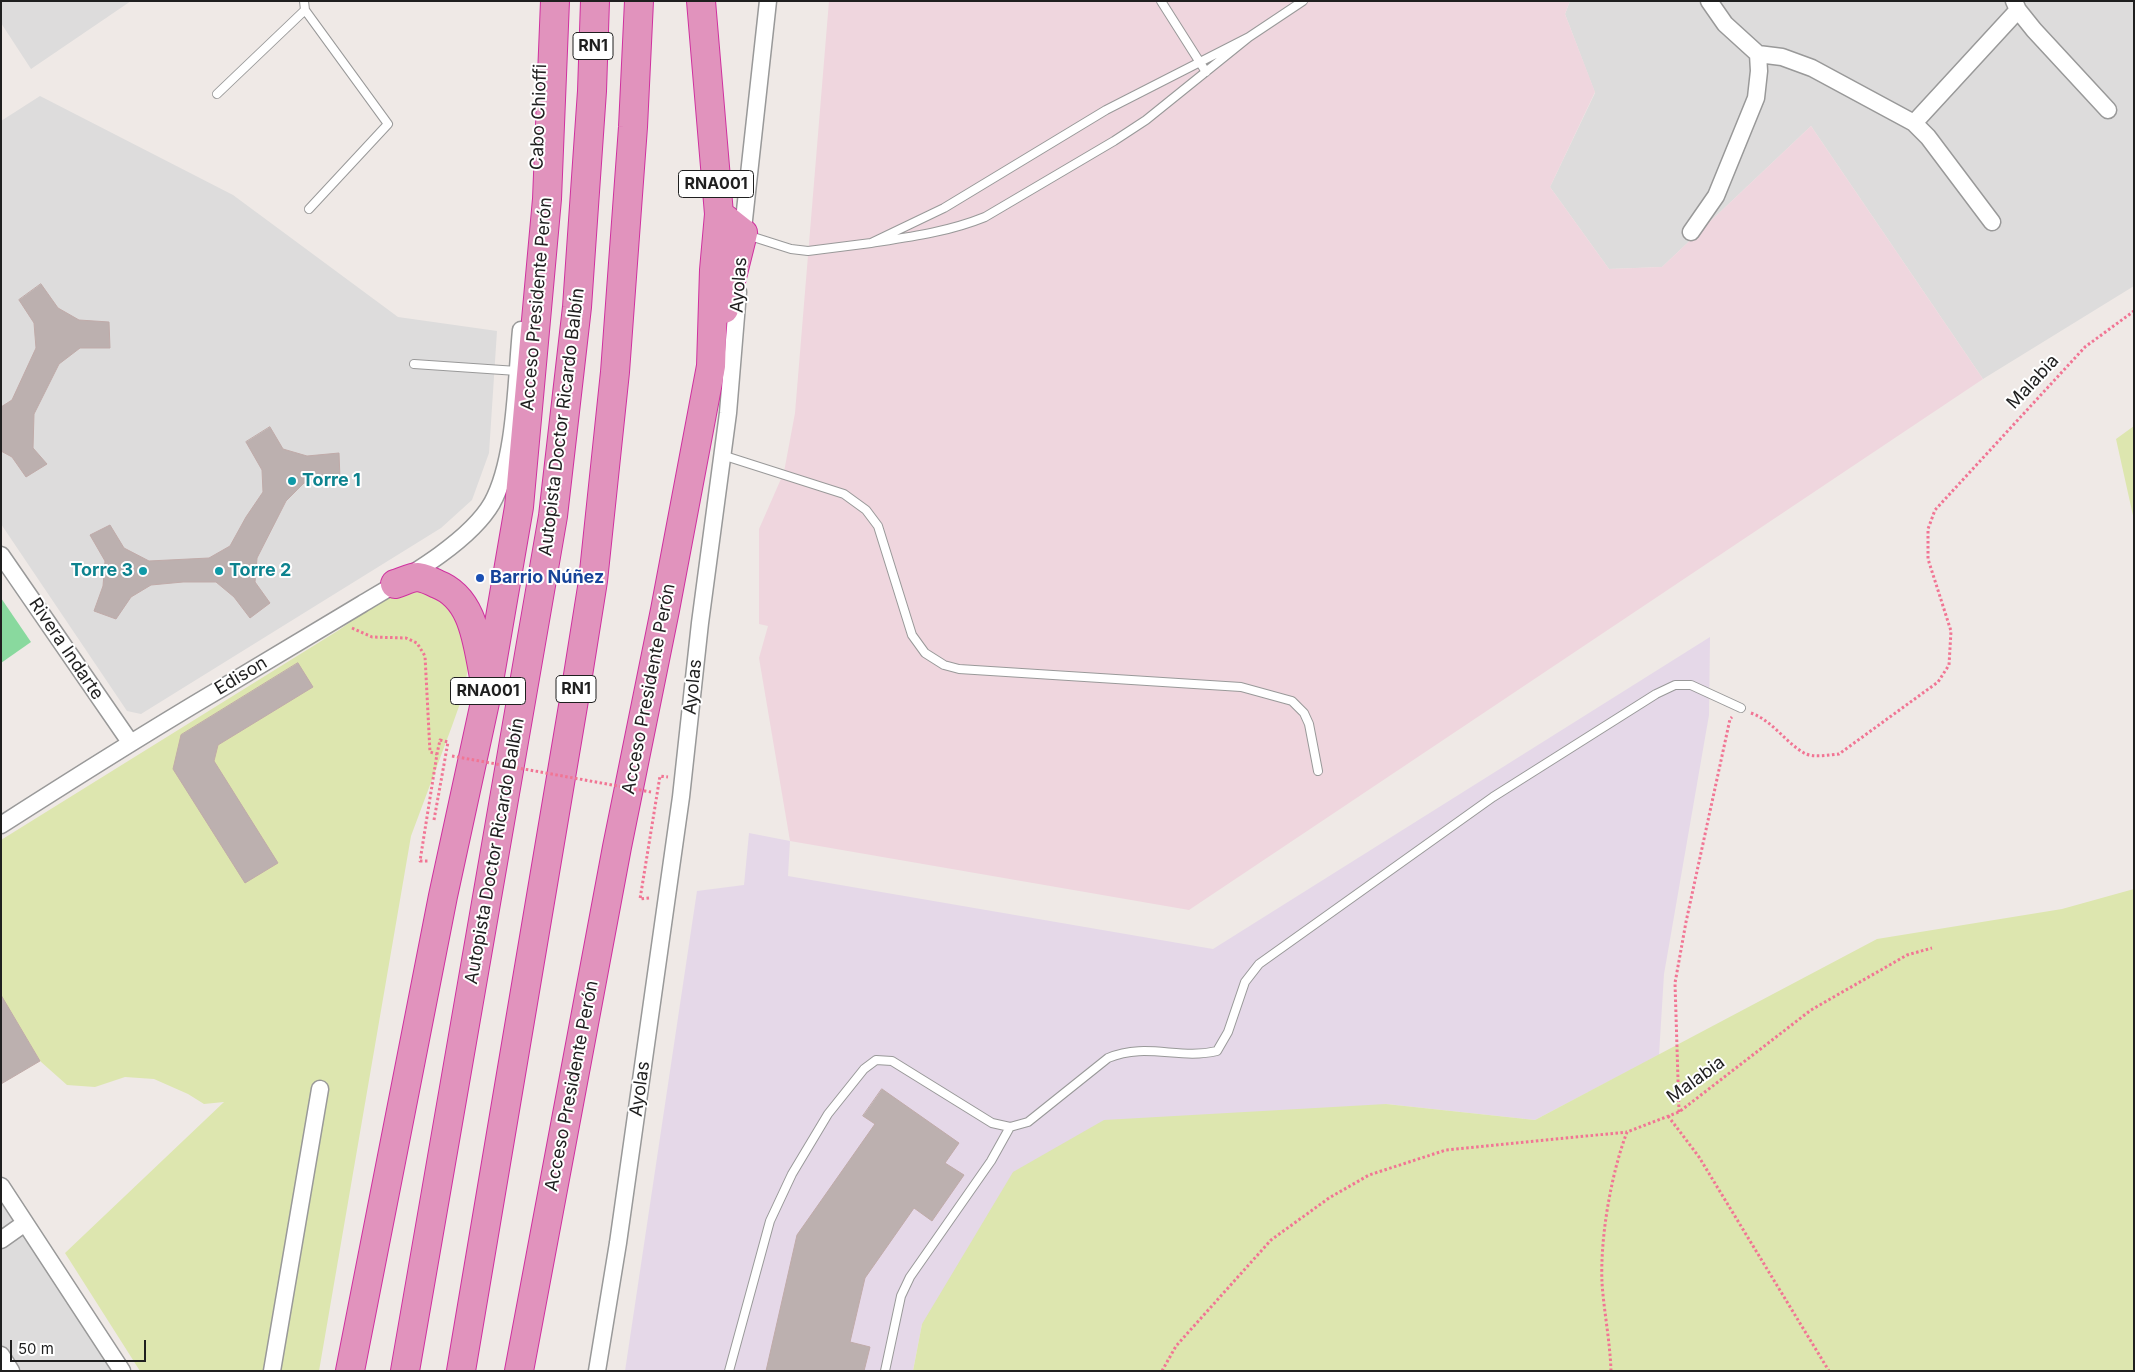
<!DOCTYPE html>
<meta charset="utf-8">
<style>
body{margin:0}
#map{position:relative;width:2135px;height:1372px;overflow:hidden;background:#efe9e6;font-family:Inter,sans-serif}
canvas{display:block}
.frame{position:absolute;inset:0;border:2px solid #1f1f1f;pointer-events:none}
.scale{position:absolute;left:10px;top:1340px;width:136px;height:22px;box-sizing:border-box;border:2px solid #1f1f1f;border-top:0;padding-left:6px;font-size:15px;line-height:18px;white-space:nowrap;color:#1f1f1f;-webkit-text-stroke:4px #fff;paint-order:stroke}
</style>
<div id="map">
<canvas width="2135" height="1372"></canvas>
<div class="frame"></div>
<div class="scale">50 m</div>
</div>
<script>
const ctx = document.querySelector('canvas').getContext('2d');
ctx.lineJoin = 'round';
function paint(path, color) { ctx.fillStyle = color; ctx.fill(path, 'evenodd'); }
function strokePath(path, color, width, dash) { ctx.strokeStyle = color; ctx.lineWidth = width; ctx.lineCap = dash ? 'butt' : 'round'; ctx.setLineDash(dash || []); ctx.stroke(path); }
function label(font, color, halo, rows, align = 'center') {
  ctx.font = font + ' Inter,sans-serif'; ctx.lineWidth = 4; ctx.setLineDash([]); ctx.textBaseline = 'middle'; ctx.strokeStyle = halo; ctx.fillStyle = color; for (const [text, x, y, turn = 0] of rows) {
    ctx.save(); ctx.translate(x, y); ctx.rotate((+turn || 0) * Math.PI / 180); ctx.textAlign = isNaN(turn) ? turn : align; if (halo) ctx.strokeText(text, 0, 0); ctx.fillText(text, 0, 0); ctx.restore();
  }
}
const residential = new Path2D(`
 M1 1H131L31 69 1 23Z
 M1570 1H2134V286L1983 379 1811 126 1662 267 1609 269 1550 187 1595 93 1565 14Z
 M40 96 233 195 398 317 497 331 489 453 472 500 441 528 141 714 127 711 1 524V121Z
 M1 1185 122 1371H1Z`);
const commercial = new Path2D(`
 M829 1H1570L1565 14 1595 92 1550 187 1609 269 1662 267 1811 126 1983 379 1189 910 790 841 759 658 768 626 759 624V529L784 472 795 413Z`);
const industrial = new Path2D(`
 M1710 637 1709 715 1664 974 1659 1055 1535 1120 1386 1104 922 1324 913 1371H625L697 891 744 885 749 833 790 841 788 876 1213 949Z`);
const grass = new Path2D(`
 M2134 426V520L2116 439Z
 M410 590 423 591 437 599 452 610 468 645V668L463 695 452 726 411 836 319 1371H140L65 1253 224 1102 204 1104 188 1094 154 1079 125 1077 95 1087 67 1085 40 1061 1 996V840L339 630 389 594Z
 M2134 889V1371H913L922 1324 1013 1172 1104 1120 1386 1104 1535 1120 1877 939 2062 909Z`);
const pitch = new Path2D(`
 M1 598 31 642 1 663Z`);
const building = new Path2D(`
 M41 284 58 308 79 320 109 322 110 348H80L59 364 34 414 33 448 47 464 26 477 12 457 1 451V407L12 400 36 348 34 323 19 300Z
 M270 427 283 449 307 456 339 453 340 479 304 483 286 501 257 558 255 582 270 603 250 618 234 597 216 582H183L151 585 131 597 116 619 94 611 103 586 105 561 90 535 110 525 124 548 149 561 209 558 230 546 246 517 263 492 262 470 246 442Z
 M298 663 313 687 218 745 214 761 278 863 245 883 173 769 181 735Z
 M1 995 40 1061 1 1084Z
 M882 1089 959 1143 945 1163 964 1175 932 1221 914 1208 865 1278 850 1342 870 1347 864 1371H766L797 1235 875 1124 863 1116Z`);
const path = new Path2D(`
 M352 628 372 637 406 638 417 643 425 656 430 752 437 754 420 861H428
 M1751 713C1773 721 1785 742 1804 753 1813 758 1829 755 1839 754L1938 682 1949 665 1951 631 1928 559V529L1935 510 2085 347 2134 311
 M434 820 448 742 440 740 437 754
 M649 898 640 899 660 776 668 777
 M1679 1112 1675 983 1686 922 1730 719 1732 717
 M1668 1116 1699 1157 1829 1371
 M1162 1371 1176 1346 1271 1240 1329 1198 1369 1175 1446 1150 1627 1132
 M1611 1371C1610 1341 1604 1312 1602 1283 1600 1238 1611 1174 1627 1132L1679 1112 1811 1010 1907 955 1932 948`);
const service = new Path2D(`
 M304 1 305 10 388 124 309 209
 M1161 1 1206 72
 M1249 37 1106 110 944 208 871 243C910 237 948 232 985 217L1114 141 1146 120 1249 37 1303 1
 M217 94 305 10
 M747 235 791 249 808 251 871 243
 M414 364 517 371
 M722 455 844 494 866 510 878 526 912 635 925 653 944 665 959 669 1241 687 1292 701 1304 713 1309 724 1318 771
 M729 1371 770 1221 792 1174 828 1114 864 1069 876 1060 892 1061 992 1123 1010 1127 1028 1122 1108 1058C1146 1042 1179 1060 1217 1051L1228 1032 1245 982 1259 964 1493 797 1656 694 1675 685H1691L1741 708
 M885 1371 901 1296 910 1277 991 1161 1010 1127`);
const minor = new Path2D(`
 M2014 1 2018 10 2034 30 2108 110
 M1758 54 1782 57 1812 68 1914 123 2018 10
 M1914 123 1928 137 1992 222
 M1691 232 1716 196 1756 98 1759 71 1758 54 1725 24 1709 1
 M742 238 768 1
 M1 555 130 742
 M1 825C76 777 150 730 227 685 272 658 317 631 362 604 402 580 469 543 492 503 516 459 516 381 521 330
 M1 1186 122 1371
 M1 1240 25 1223
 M1 1355 11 1371
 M272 1371 320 1089
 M597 1371 618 1243 681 797 700 623 728 413 738 292`);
const motorway = new Path2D(`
 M719 214 743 233 724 309
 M395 584C402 582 411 577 418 577 424 578 431 581 437 584 474 598 477 643 484 677
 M350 1371 443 896 487 693 519 507 547 199 555 1
 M405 1371 553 516 577 307 592 91 595 1
 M461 1371 575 694 593 581 615 372 633 127 639 1
 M519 1371 617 847 665 610 711 366 714 270 719 214 701 1`);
const pathBridge = new Path2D(`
 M452 756 651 792`);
const markers = [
 [292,481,5,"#0f9aa8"],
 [143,571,5,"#0f9aa8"],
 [219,571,5,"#0f9aa8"],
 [480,578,5,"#1a4fb4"]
];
const shields = [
 [593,46,40],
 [716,184,75],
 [576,689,40],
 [488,691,75]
];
const shieldNames = [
 ["RN1",593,46],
 ["RNA001",716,184],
 ["RN1",576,689],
 ["RNA001",488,691]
];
const streetNames = [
 ["Cabo Chioffi",539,117,-88],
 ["Ayolas",739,285,-86],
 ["Acceso Presidente Perón",537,304,-85],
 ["Malabia",2033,382,-47],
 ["Autopista Doctor Ricardo Balbín",562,422,-83],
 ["Rivera Indarte",66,649,56],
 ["Edison",241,676,-31],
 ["Ayolas",693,687,-84],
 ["Acceso Presidente Perón",649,689,-79],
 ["Autopista Doctor Ricardo Balbín",495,851,-80],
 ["Malabia",1696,1080,-36],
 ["Acceso Presidente Perón",572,1086,-79],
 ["Ayolas",640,1089,-82]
];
const cultureNames = [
 ["Torre 1",302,481],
 ["Torre 3",133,571,"right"],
 ["Torre 2",229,571]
];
const transitNames = [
 ["Barrio Núñez",490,578]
];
paint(residential, '#dddcdc');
paint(commercial, '#efd6de');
paint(industrial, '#e5d8e8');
paint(grass, '#dde6af');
paint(pitch, '#89d99e');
paint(building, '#bcb0af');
strokePath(building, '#c0aba9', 1);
strokePath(service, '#999', 10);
strokePath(minor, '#999', 19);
strokePath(motorway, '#cf319f', 30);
strokePath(path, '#f17594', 3, [2.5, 2.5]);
strokePath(service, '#fff', 8);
strokePath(minor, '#fff', 16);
strokePath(motorway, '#e193bd', 28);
strokePath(pathBridge, '#f17594', 3, [2.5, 2.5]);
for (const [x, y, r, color] of markers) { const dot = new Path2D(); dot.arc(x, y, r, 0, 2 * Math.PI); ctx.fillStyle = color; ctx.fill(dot); strokePath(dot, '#fff', 2); }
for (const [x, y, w] of shields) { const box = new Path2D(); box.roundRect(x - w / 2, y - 13.5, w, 27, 4); ctx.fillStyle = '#fff'; ctx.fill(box); strokePath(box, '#1f1f1f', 1); }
label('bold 16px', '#1f1f1f', null, shieldNames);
label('18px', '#1f1f1f', '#fff', streetNames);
label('bold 18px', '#0d838f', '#fff', cultureNames, 'left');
label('bold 18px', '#164399', '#fff', transitNames, 'left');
</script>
